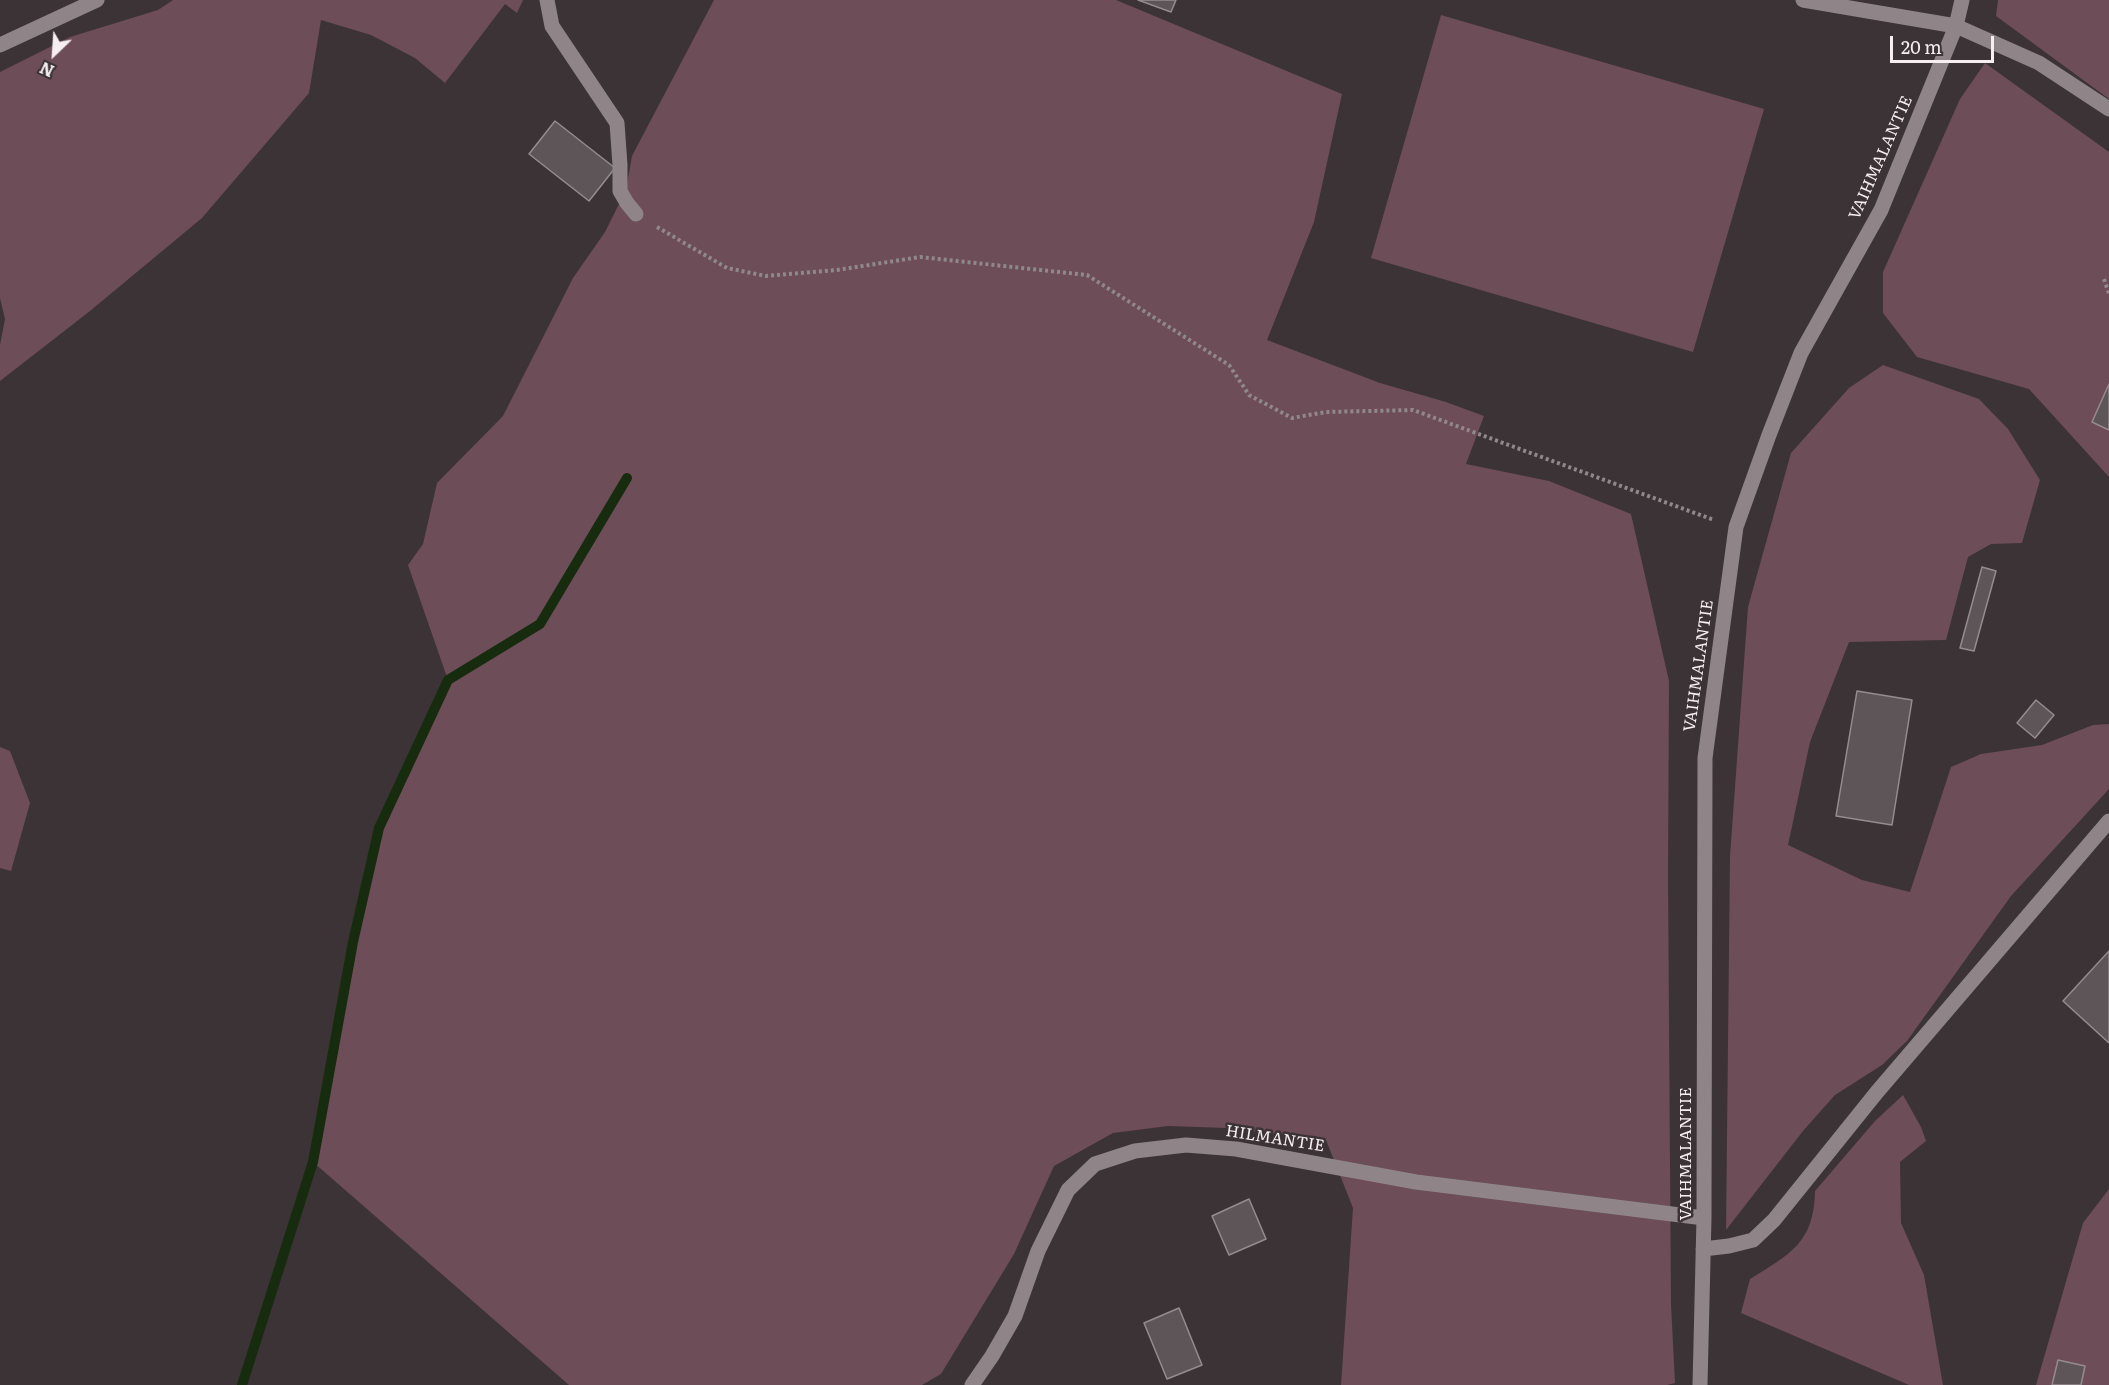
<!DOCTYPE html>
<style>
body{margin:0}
#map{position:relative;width:2109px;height:1385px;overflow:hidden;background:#3c3336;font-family:Literata,serif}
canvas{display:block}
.north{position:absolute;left:24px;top:24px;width:60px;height:60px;-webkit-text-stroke:4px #3c3336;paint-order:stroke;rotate:205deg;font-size:16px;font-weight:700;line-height:24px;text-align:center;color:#f5eff1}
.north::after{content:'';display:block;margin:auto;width:21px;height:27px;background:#f5eff1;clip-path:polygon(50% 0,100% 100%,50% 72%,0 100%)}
.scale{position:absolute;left:1890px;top:36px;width:104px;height:27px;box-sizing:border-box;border:3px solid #f5eff1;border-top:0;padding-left:8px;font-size:18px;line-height:21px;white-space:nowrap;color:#f5eff1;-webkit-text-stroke:4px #3c3336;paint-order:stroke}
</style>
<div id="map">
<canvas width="2109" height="1385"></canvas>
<div class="north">N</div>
<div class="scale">20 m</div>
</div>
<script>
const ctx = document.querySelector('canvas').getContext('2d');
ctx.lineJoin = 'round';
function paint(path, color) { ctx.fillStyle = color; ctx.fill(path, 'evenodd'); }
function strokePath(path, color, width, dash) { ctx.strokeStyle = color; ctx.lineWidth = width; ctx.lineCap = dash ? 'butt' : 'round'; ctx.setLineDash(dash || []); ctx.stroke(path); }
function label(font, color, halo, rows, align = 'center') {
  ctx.font = font + ' Literata,serif'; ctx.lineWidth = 5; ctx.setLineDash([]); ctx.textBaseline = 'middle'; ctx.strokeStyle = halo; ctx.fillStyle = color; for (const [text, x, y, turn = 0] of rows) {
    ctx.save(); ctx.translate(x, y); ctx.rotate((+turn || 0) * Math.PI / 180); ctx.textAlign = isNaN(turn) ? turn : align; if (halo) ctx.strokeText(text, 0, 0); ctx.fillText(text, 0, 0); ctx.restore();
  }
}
const green = new Path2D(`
 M173 0H523L517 13 505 4 445 83 415 58 371 35 321 20 309 93 202 218 90 311 0 381V345L5 319 0 298V72L70 37 158 10Z
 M714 0H1116L1342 94 1314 222 1267 340 1380 383 1446 402 1484 416 1466 464 1549 481 1631 514 1669 681 1668 877 1671 1304 1675 1383 1667 1385H1341L1353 1208 1326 1140 1227 1128 1168 1126 1113 1133 1054 1166 1014 1254 941 1374 922 1385H569L313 1162 353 942 379 828 448 680 408 565 423 544 437 483 503 416 573 278 605 232 626 190 632 156Z
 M1998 0H2109V99L1996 16Z
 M1441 15 1764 109 1693 352 1371 258Z
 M1985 63 2109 152V477L2029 389 1917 357 1883 313V272L1960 99Z
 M1883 365 1979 399 2008 429 2040 480 2022 543 1991 544 1968 557 1946 640 1849 642 1810 742 1788 845 1862 880 1910 892 1951 767 1981 754 2042 745 2093 725 2109 724V789L2011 896 1907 1041 1882 1065 1835 1095 1803 1131 1726 1230 1730 856 1748 607 1791 453 1849 388Z
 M0 747 10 751 30 803 11 871 0 868Z
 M1903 1095 1921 1127 1926 1141 1900 1162 1901 1223 1924 1275 1943 1385H1909L1741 1313 1750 1279C1790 1254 1814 1243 1815 1191L1875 1121Z
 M2109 1189V1385H2036L2083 1223Z`);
const stream = new Path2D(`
 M242 1385 313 1162 353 942 379 828 448 680 540 624 627 478`);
const building = new Path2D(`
 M1138 0H1176L1171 12Z
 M555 121 615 168 589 201 529 154Z
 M2109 384V430L2092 422Z
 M1982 567 1996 571 1974 651 1960 648Z
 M1857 691 1912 700 1892 825 1836 816Z
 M2036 700 2054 715 2035 738 2017 723Z
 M2109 951V1043L2063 1001Z
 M1249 1199 1266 1239 1229 1255 1212 1216Z
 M1179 1308 1202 1365 1167 1379 1144 1323Z
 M2058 1360 2085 1366 2081 1385H2052Z`);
const path = new Path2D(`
 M657 227 727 268 766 276 837 270 920 257 1087 275 1229 365 1249 395 1292 418 1326 412 1413 410 1714 520
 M2104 279 2109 294`);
const minor = new Path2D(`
 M547 0 552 26 617 123 620 165V191L627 203 636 214
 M1803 0 1956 26 2039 63 2109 109
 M0 45 97 0
 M1703 1249 1729 1246 1753 1240 1774 1220 1877 1092 2109 821
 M972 1385 992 1356 1015 1316 1038 1251 1068 1190 1095 1164 1135 1151 1186 1145 1236 1149 1416 1182 1704 1218
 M1700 1385 1704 1218 1705 758 1736 527 1769 435 1801 353 1881 210 1956 26 1962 0`);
const streetNames = [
 ["VAIHMALANTIE",1881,158,-66],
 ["VAIHMALANTIE",1699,666,-82],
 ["HILMANTIE",1275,1139,9],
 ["VAIHMALANTIE",1686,1154,-90]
];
paint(green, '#6d4d57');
strokePath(stream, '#172c0f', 10);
paint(building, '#5e5558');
strokePath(building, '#968c8f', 1.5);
strokePath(path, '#90888b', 4, [3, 3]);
strokePath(minor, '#8f8588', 15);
label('16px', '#f5eff1', '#3c3336', streetNames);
</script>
